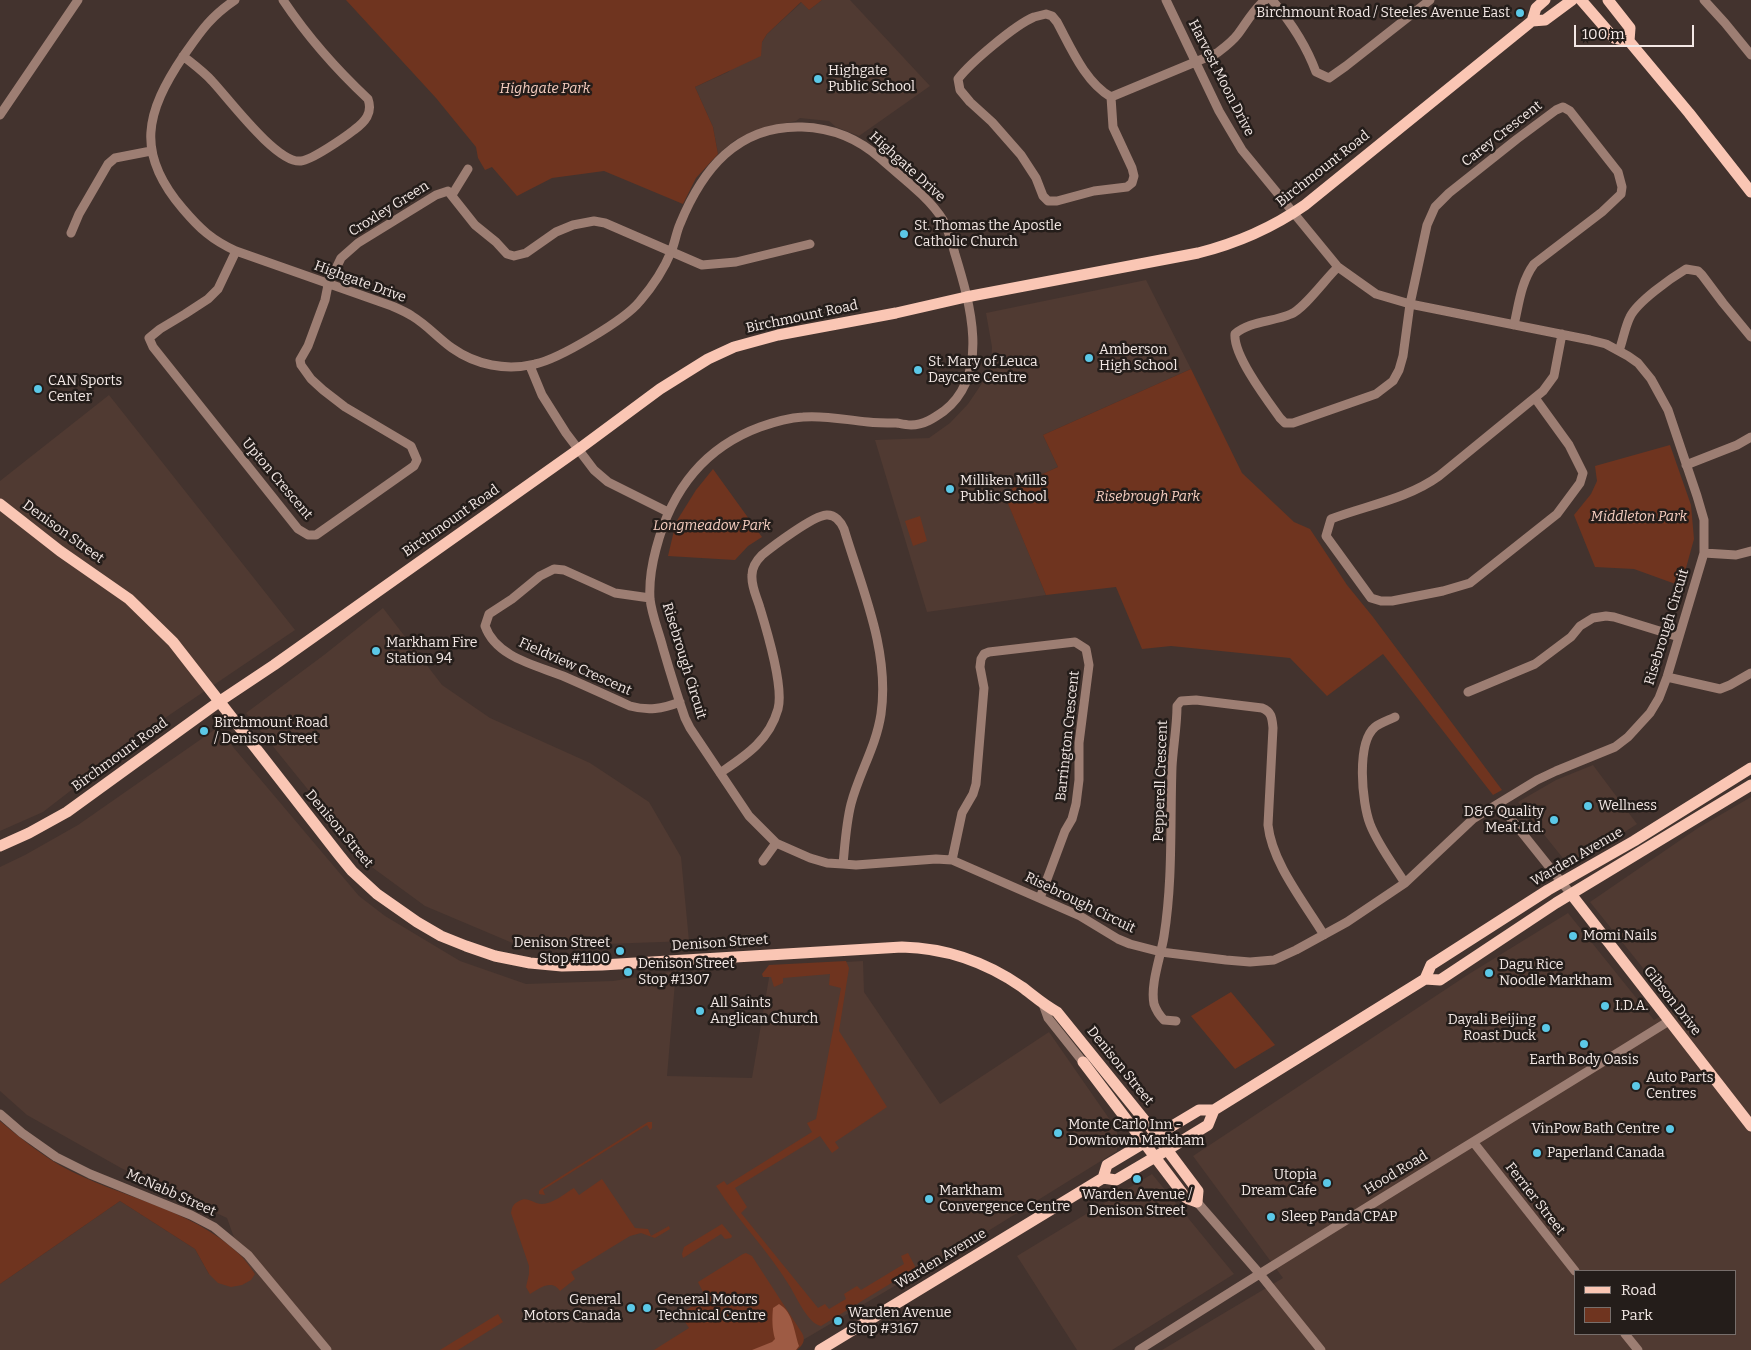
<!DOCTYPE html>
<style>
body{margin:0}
#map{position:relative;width:1751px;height:1350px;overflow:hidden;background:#43332e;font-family:Bitter,serif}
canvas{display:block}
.legend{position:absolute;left:1574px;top:1270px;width:162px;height:65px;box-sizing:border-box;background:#241d1a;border:1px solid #776e6b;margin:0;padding:6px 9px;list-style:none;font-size:15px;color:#f3e8e5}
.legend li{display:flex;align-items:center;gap:10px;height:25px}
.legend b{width:25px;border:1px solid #776e6b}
.scale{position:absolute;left:1574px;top:25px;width:120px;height:22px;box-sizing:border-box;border:2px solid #f3e8e5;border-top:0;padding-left:6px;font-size:15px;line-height:18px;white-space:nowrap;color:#f3e8e5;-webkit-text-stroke:4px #241d1a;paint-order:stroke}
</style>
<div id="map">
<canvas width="1751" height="1350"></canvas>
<ul class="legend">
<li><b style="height:6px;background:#fac6b4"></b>Road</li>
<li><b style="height:14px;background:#6f341f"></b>Park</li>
</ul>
<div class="scale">100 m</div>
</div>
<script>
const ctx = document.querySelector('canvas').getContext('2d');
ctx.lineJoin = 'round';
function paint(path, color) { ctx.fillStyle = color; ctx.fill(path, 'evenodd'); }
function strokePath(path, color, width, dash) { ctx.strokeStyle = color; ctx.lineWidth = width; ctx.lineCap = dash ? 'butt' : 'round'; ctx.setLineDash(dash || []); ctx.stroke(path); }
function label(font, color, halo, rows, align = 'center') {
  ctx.font = font + ' Bitter,serif'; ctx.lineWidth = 5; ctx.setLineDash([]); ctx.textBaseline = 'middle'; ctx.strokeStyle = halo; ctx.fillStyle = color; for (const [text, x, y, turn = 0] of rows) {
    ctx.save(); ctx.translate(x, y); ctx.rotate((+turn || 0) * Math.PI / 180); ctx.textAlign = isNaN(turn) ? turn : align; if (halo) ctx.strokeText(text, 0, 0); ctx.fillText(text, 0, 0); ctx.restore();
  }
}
const built = new Path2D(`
 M822 0H850L930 86 859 136 836 127 829 121 800 118 796 121 766 127 750 133 735 140 718 154 713 127 695 87 728 72 762 42 767 34 802 2 809 10Z
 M1146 280 1191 369 1043 435 1058 467 1016 486 1004 493 1046 595 927 612 875 440 929 438 950 423 968 404 991 370 992 347 986 313Z
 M109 395 295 630 162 720 43 812 0 831V481Z
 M383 608 442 685 490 718 590 763 649 802 681 857 689 941 522 947 425 906 369 865 246 713 324 655Z
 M217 728 359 896 385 916 460 961 526 984 613 981 676 971 667 1076 752 1078 771 966 863 961 864 992 940 1104 1049 1032 1117 1130V1151L988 1231 786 1350H0V1284L120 1201 195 1249 209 1274H255L240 1254 227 1218 121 1168 27 1115 0 1091V867L25 855 78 825Z
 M1593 765 1637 824 1570 867 1518 802 1556 780Z
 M1751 797V1350H1162L1283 1278 1193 1156 1469 974 1568 913 1654 1020 1675 1008 1590 902 1698 828ZM1575 1271H1735V1334H1575Z
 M1152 1174 1234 1274 1112 1350H1077L1017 1256Z`);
const green = new Path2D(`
 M346 0H822L809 10 801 2 767 34 762 42 761 56 695 87 713 127 718 154 696 178 683 204 604 171 552 178 517 196 492 167 485 170 478 158 476 147 436 98Z
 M1191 369 1242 473 1294 522 1310 529 1347 585 1373 617 1502 790 1493 795 1383 654 1327 696 1290 658 1171 646 1142 649 1116 587 1046 595 1004 494 1016 486 1058 467 1043 435Z
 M1670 445 1691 505 1694 539 1681 586 1634 569 1595 567 1574 515 1591 494 1597 481 1595 466Z
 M713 469 762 537 748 546 735 560 668 556 676 522 696 490Z
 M920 516 927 541 913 546 905 521Z
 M846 961 849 968 839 1031 887 1107 835 1142 839 1148 832 1153 820 1136 735 1188 747 1207 741 1213 818 1308 825 1304 829 1309 846 1299 844 1294 857 1286 861 1290 904 1264 901 1256 908 1253 916 1268 821 1326C808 1324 796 1296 789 1285 768 1250 738 1221 716 1186L724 1181 727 1185 812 1132 807 1123 816 1119 841 988 829 985 830 974 783 978V983L774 987 771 977H763L762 974 769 965Z
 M1231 992 1275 1045 1235 1069 1191 1016Z
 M0 1121C19 1137 39 1153 61 1166 119 1198 189 1207 238 1253 245 1259 250 1267 255 1274L251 1280 242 1285 231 1287 218 1283 209 1274 195 1249 120 1201 0 1284Z
 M648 1122H652V1128L650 1130 647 1125 543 1190 545 1195 539 1194V1191L541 1189Z
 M602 1179 635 1228 648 1229 651 1236 669 1226 670 1229 655 1238 641 1233 630 1236 571 1272 575 1279 560 1291C552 1279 540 1288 530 1294L526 1287 529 1274V1266L511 1213C512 1207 513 1204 519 1201 528 1196 533 1204 542 1204 552 1204 566 1193 574 1188L579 1195Z
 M722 1224 732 1236 731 1238 725 1239 721 1234 683 1258 682 1254 684 1247Z
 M746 1253 752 1256 802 1333C806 1340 803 1345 797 1350H654L689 1328 680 1314 702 1300 703 1292 698 1282 743 1254Z
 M498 1314 503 1322 458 1350H440Z`);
const forest = new Path2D(`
 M779 1304C793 1312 794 1331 799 1346L796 1350H752L772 1342 775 1339C772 1329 772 1318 773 1308Z`);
const minor = new Path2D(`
 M235 0C210 17 201 31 184 55 145 113 135 153 183 209 200 229 212 240 236 251L392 306C399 309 406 312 412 316 427 325 438 338 452 348 476 365 506 371 535 364 559 359 625 320 640 301 652 287 664 269 671 252 675 243 676 233 680 224 702 170 737 125 802 127 832 128 858 138 881 159 901 177 929 197 943 220 949 231 952 243 955 254 970 303 991 374 944 411 934 418 924 425 911 425 906 425 902 424 897 423 887 423 877 423 868 422 846 420 825 415 803 417 788 418 774 422 760 427 703 448 671 491 656 549 652 564 649 583 650 599 652 616 659 632 663 648 670 672 677 695 685 718L690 728 749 816 776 843 810 858 827 863 843 864 856 865 936 859 952 860 1080 916 1118 939 1130 944 1161 952 1226 960 1250 962 1274 960 1296 950 1347 922 1405 883 1473 819 1537 780 1556 771 1615 747 1628 737 1650 713 1659 698 1667 677 1704 553V520L1697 496 1668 410 1651 379 1638 363 1628 356 1606 344 1590 340 1410 304 1376 294 1338 267 1242 150 1219 111 1166 0
 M1272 0C1291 22 1306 45 1316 72L1329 78 1346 66 1430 0
 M1704 0 1725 23 1751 55
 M1046 14 1052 16 1057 22C1071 48 1085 82 1111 97L1113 127 1132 168 1134 176 1132 183 1127 187 1094 191 1057 201H1048L1043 196 1036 178 1021 155 992 122 970 102 960 90 958 79C970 63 1015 25 1034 17 1038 16 1042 15 1046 14Z
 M183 56C193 64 204 72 212 81 229 99 277 164 301 161 312 160 345 137 354 130 365 122 373 113 368 99 336 69 307 36 283 0
 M1111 97 1217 53C1225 47 1232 42 1238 34 1247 22 1253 10 1265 0
 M0 115 78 0
 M452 195 468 169
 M71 233 79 214 108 164 115 158 151 151
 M236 251 218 289 208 299 185 314 160 329 149 338 153 347 298 529 308 535H316L414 466 417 460 411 446 345 407 323 390 311 379 301 365 300 360 308 346 325 300 328 285 341 258 358 243 436 195 448 191 475 225 496 242 507 254 514 256 526 253 556 232 573 225 594 221 605 223 702 265 736 262 810 244
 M1338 267C1326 278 1304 309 1291 314 1273 322 1250 321 1235 334 1233 355 1267 400 1280 418L1285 423H1293L1376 394 1393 381 1399 370 1403 356 1410 304 1427 225 1435 207 1449 193 1517 139 1556 110 1563 107 1570 111 1618 172 1622 187 1621 194 1602 212 1534 264C1521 282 1519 303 1514 325
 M1619 351C1623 340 1625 327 1630 317 1637 302 1671 278 1686 269L1698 271 1702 275 1723 303 1751 337
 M530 366 542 395 566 433 594 470 608 482 668 512
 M1535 398 1569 445 1583 473 1580 483 1557 514 1470 583 1443 591 1392 601H1381L1371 598 1326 536 1331 519C1368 505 1407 499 1439 476L1543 391 1554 376 1562 334
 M1686 465 1737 445 1751 437
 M1704 553 1736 555 1751 551
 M650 598 615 593 564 570 554 569 540 576 512 599 489 614 485 626C496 657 535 665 563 676 586 686 608 696 630 706 648 711 662 709 680 702
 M1667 677 1720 689 1730 685 1751 673
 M1468 692 1535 664 1571 637 1580 626 1593 618 1606 616 1614 617 1679 637
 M1395 717C1389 720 1380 723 1375 727 1356 743 1362 803 1370 824 1378 845 1393 864 1405 883
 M720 773C745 756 769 741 778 709 784 687 767 631 760 608 757 597 751 587 752 575 752 567 756 561 762 555 773 546 813 516 826 515 835 514 841 522 844 529 862 589 890 651 881 714 876 747 859 773 851 804 846 824 845 844 843 864
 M1499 804 1571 894
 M952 860 962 813 973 794 976 784 984 688 980 667 981 659 984 654 989 652 1075 642 1086 649 1089 665 1079 743V780L1076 804 1072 819 1065 831 1040 898
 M763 861 776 843
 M1043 1004 1048 1018 1083 1062
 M1176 1021 1164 1020C1159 1015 1156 1010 1154 1004 1150 984 1161 956 1164 936 1173 879 1170 824 1172 767 1173 747 1177 727 1177 706L1181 701 1196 700 1262 708C1272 712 1272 718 1273 728L1268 825C1272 863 1304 902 1324 935
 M0 1114 22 1133 56 1157 90 1174 191 1215 214 1227 248 1255 327 1350
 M1474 1143 1575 1271
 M1197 1202 1259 1273 1321 1350
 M1625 1334 1638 1350
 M1139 1350C1314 1238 1492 1131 1669 1021`);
const major = new Path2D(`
 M1581 0 1614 38 1629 41 1689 113 1751 192
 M1608 0 1630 28 1629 41
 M1532 21 1536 8 1545 0
 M0 504 60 551 129 599 173 642 339 855 352 871 377 894 417 922 441 936 466 946 495 956 530 963 562 966 602 965 902 947C946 948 986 962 1022 987 1034 996 1044 1005 1057 1012L1150 1127 1198 1191 1197 1202 1186 1198 1083 1062
 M0 846 29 833 67 812 220 701 274 665 579 449 660 389 708 359 734 347 778 335 896 313 966 297 1198 253C1238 243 1272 228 1305 205L1532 21 1545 20 1572 0
 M1571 894 1751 1126
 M1425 979 1440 980 1556 903 1751 785
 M1103 1178 1107 1165 1199 1110H1214L1425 979 1431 965 1548 890 1634 841 1751 768
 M820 1350 1103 1178 1116 1180 1167 1150 1208 1125 1214 1110`);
const markers = [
 [1520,13,5,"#5bc8e7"],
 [818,79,5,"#5bc8e7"],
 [904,234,5,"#5bc8e7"],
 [1089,358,5,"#5bc8e7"],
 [918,370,5,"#5bc8e7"],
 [38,389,5,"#5bc8e7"],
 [950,489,5,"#5bc8e7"],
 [376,651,5,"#5bc8e7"],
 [204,731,5,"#5bc8e7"],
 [1588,806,5,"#5bc8e7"],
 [1554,820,5,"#5bc8e7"],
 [1573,936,5,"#5bc8e7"],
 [620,951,5,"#5bc8e7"],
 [628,972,5,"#5bc8e7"],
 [1489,973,5,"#5bc8e7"],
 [1605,1006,5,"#5bc8e7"],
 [700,1011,5,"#5bc8e7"],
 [1546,1028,5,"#5bc8e7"],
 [1584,1044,5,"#5bc8e7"],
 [1636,1086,5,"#5bc8e7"],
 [1670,1129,5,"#5bc8e7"],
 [1058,1133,5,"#5bc8e7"],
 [1537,1153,5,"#5bc8e7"],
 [1137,1179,5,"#5bc8e7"],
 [1327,1183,5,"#5bc8e7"],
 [929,1199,5,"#5bc8e7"],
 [1271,1217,5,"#5bc8e7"],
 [631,1308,5,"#5bc8e7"],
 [647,1308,5,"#5bc8e7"],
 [838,1321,5,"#5bc8e7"]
];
const poiNames = [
 ["Birchmount Road / Steeles Avenue East",1510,13,"right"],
 ["Highgate",828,71],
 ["Public School",828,87],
 ["St. Thomas the Apostle",914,226],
 ["Catholic Church",914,242],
 ["Amberson",1099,350],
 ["High School",1099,366],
 ["St. Mary of Leuca",928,362],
 ["Daycare Centre",928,378],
 ["CAN Sports",48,381],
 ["Center",48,397],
 ["Milliken Mills",960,481],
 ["Public School",960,497],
 ["Markham Fire",386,643],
 ["Station 94",386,659],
 ["Birchmount Road",214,723],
 ["/ Denison Street",214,739],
 ["Wellness",1598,806],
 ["D&G Quality",1544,812,"right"],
 ["Meat Ltd.",1544,828,"right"],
 ["Momi Nails",1583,936],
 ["Denison Street",610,943,"right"],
 ["Stop #1100",610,959,"right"],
 ["Denison Street",638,964],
 ["Stop #1307",638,980],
 ["Dagu Rice",1499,965],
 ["Noodle Markham",1499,981],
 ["All Saints",710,1003],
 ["Anglican Church",710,1019],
 ["I.D.A.",1615,1006],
 ["Dayali Beijing",1536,1020,"right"],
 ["Roast Duck",1536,1036,"right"],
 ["Earth Body Oasis",1584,1060,"center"],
 ["Auto Parts",1646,1078],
 ["Centres",1646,1094],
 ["Monte Carlo Inn -",1068,1125],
 ["Downtown Markham",1068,1141],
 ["VinPow Bath Centre",1660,1129,"right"],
 ["Paperland Canada",1547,1153],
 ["Utopia",1317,1175,"right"],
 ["Dream Cafe",1317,1191,"right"],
 ["Markham",939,1191],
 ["Convergence Centre",939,1207],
 ["Warden Avenue /",1137,1195,"center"],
 ["Denison Street",1137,1211,"center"],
 ["Sleep Panda CPAP",1281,1217],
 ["General",621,1300,"right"],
 ["Motors Canada",621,1316,"right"],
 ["General Motors",657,1300],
 ["Technical Centre",657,1316],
 ["Warden Avenue",848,1313],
 ["Stop #3167",848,1329]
];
const streetNames = [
 ["Harvest Moon Drive",1221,78,63],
 ["Carey Crescent",1502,134,-38],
 ["Highgate Drive",907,167,42],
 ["Birchmount Road",1323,169,-38],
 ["Croxley Green",389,209,-32],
 ["Highgate Drive",360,282,20],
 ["Birchmount Road",802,317,-12],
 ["Upton Crescent",277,479,50],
 ["Birchmount Road",451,521,-35],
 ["Denison Street",63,532,36],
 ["Risebrough Circuit",1667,627,-73],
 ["Risebrough Circuit",684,661,73],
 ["Fieldview Crescent",575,667,24],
 ["Barrington Crescent",1068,736,-84],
 ["Birchmount Road",120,755,-36],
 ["Pepperell Crescent",1161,781,-88],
 ["Denison Street",339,829,50],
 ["Warden Avenue",1577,857,-30],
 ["Risebrough Circuit",1080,903,26],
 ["Denison Street",720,943,-4],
 ["Gibson Drive",1672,1001,52],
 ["Denison Street",1120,1066,51],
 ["Hood Road",1396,1173,-31],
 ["McNabb Street",171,1193,24],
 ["Ferrier Street",1535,1199,52],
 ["Warden Avenue",941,1259,-31]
];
const parkNames = [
 ["Highgate Park",545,89],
 ["Risebrough Park",1148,497],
 ["Middleton Park",1639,517],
 ["Longmeadow Park",712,526]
];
paint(built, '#503a32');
paint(green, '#6f341f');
paint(forest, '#9e5b44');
strokePath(minor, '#9d7e73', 9);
strokePath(major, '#fac6b4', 11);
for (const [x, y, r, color] of markers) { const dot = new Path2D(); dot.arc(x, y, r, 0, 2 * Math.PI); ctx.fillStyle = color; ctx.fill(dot); strokePath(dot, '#241d1a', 2); }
label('14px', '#f3e8e5', '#241d1a', poiNames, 'left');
label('14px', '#f3e8e5', '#241d1a', streetNames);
label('italic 14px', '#f6cec0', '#241d1a', parkNames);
</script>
